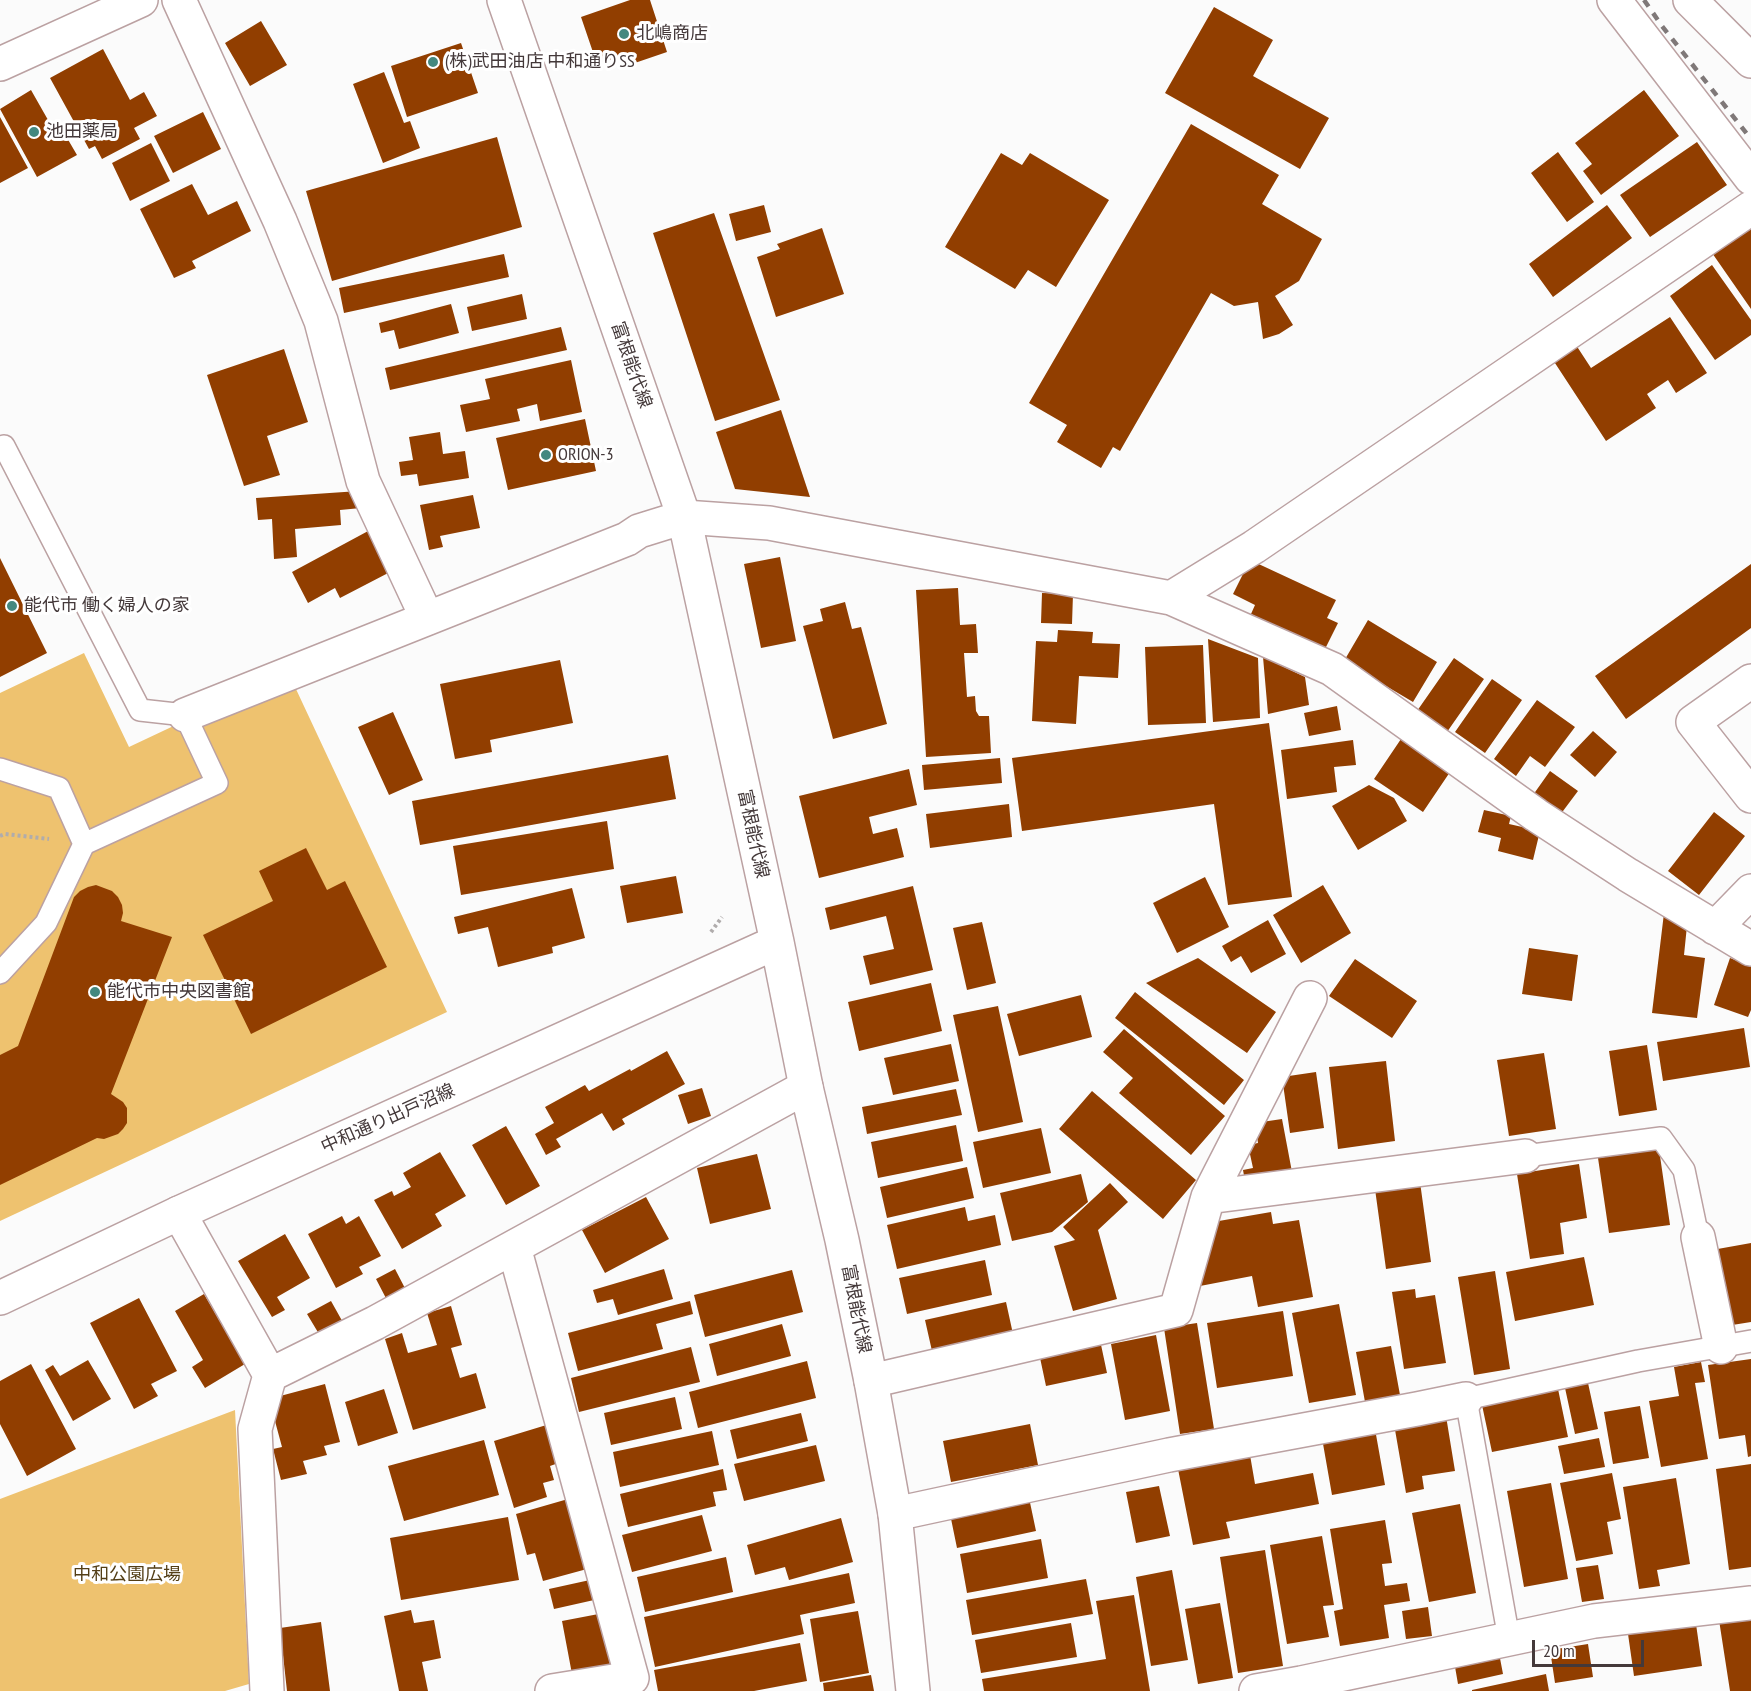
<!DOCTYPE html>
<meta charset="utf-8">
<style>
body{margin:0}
#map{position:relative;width:1751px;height:1691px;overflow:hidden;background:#fbfbfb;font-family:"PT Sans Narrow",sans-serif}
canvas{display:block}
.scale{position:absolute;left:1532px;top:1640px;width:112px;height:27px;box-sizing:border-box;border:3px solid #44393a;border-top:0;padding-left:8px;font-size:18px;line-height:21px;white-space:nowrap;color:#44393a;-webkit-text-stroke:4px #fff;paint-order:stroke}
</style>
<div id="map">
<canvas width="1751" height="1691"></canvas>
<div class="scale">20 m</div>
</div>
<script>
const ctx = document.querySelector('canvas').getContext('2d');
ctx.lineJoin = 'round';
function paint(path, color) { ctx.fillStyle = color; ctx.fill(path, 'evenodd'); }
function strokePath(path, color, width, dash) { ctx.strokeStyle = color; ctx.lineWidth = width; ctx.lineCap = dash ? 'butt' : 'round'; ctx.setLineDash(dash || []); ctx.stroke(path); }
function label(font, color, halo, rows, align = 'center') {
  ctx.font = font + ' "PT Sans Narrow","Noto Sans JP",sans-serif'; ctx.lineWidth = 6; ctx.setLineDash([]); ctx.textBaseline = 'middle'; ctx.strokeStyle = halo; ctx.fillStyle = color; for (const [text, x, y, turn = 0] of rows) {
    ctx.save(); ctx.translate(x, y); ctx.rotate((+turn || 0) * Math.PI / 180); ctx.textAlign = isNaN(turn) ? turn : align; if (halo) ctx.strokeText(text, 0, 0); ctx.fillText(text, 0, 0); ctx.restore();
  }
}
const green = new Path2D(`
 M84 653 129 747 288 672 447 1012 0 1221V693Z
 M235 1410 249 1684 225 1691H0V1499Z`);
const building = new Path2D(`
 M630 0H650L667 52 626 66 623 55 597 64 581 17Z
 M1214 7 1273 40 1253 76 1329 118 1300 169 1165 93Z
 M261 21 287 65 250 86 225 43Z
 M461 43 478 93 407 117 391 66Z
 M103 49 130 100 144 92 157 116 134 128 140 139 102 159 95 146 89 149 50 78Z
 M384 72 404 123 410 121 420 148 383 163 353 84Z
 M31 90 56 134 63 131 77 155 37 177 0 109Z
 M1644 90 1679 136 1601 195 1583 171 1592 164 1575 143Z
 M203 112 221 149 173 173 154 136Z
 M0 117 28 168 0 183Z
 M1191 124 1279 175 1262 204 1322 239 1299 281 1275 296 1293 325 1279 334 1263 339 1258 302 1234 306 1211 293 1120 451 1113 447 1101 468 1057 442 1067 425 1029 403Z
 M497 137 522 227 332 281 306 191Z
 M1697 142 1727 185 1650 237 1620 195Z
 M151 143 170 181 130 201 112 163Z
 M1558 152 1594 202 1567 222 1531 173Z
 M1001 153 1022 165 1030 153 1109 200 1056 287 1028 270 1015 289 945 247Z
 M192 184 208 215 237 201 251 231 192 261 196 268 174 278 140 209Z
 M764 205 771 232 736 241 729 214Z
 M1607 205 1632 238 1553 297 1529 264Z
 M714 213 780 400 715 421 653 233Z
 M1751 221V309L1710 250Z
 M822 228 844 294 776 317 757 257 780 249 777 244Z
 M504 254 509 277 344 313 339 288Z
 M1712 265 1751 320V335L1715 360 1670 296Z
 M522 294 527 319 472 331 467 307Z
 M451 304 459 333 399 349 394 330 381 333 379 323Z
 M1670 317 1707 373 1676 393 1668 380 1647 394 1656 408 1606 441 1553 360 1576 345 1591 368Z
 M561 327 567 350 390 390 385 368Z
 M284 349 308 422 267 436 280 475 244 486 207 375Z
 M571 360 582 412 540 421 537 404 517 409 520 421 466 432 460 405 490 399 485 379Z
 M781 410 810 497 735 489 716 432Z
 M585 419 596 471 508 490 496 438Z
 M440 432 443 454 465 451 469 478 419 486 417 474 401 476 399 462 413 460 409 437Z
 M359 491 361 508 340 510 341 525 295 529 297 557 274 559 272 519 258 520 256 498Z
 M473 495 480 528 440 536 443 547 429 550 420 505Z
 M370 530 392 571 340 598 335 588 308 603 292 572Z
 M780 557 796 641 761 648 744 564Z
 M0 558 47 653 0 677Z
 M1250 560 1336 600 1327 618 1338 623 1325 649 1251 614 1255 605 1233 594Z
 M1751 564V628L1626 719 1595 676Z
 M958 588 960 625 976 624 978 653H964L967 697 975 696 976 711 979 716H989L991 753 926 757 916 590Z
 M1042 593 1073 594 1072 624 1041 623Z
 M845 602 852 629 861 627 887 724 833 739 803 626 823 621 820 609Z
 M1368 620 1437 662 1413 702 1344 661Z
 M1058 630 1093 632 1092 643 1120 644 1118 678 1079 676 1076 724 1032 721 1036 641 1057 642Z
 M1208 639 1258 658 1260 718 1213 722Z
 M1203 645 1206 723 1148 725 1145 647Z
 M1263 657 1305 677 1309 705 1268 714Z
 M1454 658 1484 679 1447 732 1417 711Z
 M560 660 573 723 490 740 492 752 455 759 440 684Z
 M1492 679 1522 700 1485 753 1455 732Z
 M1537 700 1575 727 1545 767 1530 756 1516 776 1494 759Z
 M1337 706 1341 730 1309 736 1304 713Z
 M393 712 423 780 389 795 358 727Z
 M1269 723 1292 897 1228 905 1214 804 1022 831 1012 758Z
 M1593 731 1617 752 1595 777 1570 755Z
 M1401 739 1450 772 1423 812 1374 779Z
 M1353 740 1356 765 1334 767 1337 792 1287 799 1281 750Z
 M668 755 676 799 420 845 412 801Z
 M1000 758 1002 783 924 790 922 765Z
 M909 769 917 805 869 817 873 834 897 828 904 857 819 878 799 796Z
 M1550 771 1578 791 1560 815 1533 795Z
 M1369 785 1394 798 1407 821 1358 850 1332 806Z
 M1009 804 1012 837 930 848 926 814Z
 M1484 810 1511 816 1509 824 1540 831 1533 860 1498 851 1501 838 1478 832Z
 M1714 812 1745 836 1699 895 1668 871Z
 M607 821 614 869 461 895 453 846Z
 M306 848 327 890 345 881 387 967 251 1034 203 935 273 901 259 871Z
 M676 876 683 913 627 923 620 886Z
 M1205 877 1229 927 1177 953 1153 903Z
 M96 885 112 891 118 897 122 905 123 913 121 921 172 937 111 1094 123 1102 127 1108V1123L123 1129 118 1134 104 1139 97 1138 0 1185V1055L18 1046 74 897 80 891 88 887Z
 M1323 885 1351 933 1301 963 1273 915Z
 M913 886 933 970 870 985 863 956 894 949 886 916 830 930 825 908Z
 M572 888 585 938 552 947 553 953 498 967 488 927 458 934 454 917Z
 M1664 913 1688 916 1684 955 1705 958 1697 1018 1652 1013Z
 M1268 920 1286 954 1251 973 1241 956 1231 962 1222 946Z
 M982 922 996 983 967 990 953 928Z
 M1529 948 1578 955 1572 1001 1522 994Z
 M1198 958 1276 1012 1247 1053 1146 983Z
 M1730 958 1751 966V1010L1748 1017 1714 1005Z
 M1355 959 1417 1001 1392 1038 1329 996Z
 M931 983 942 1031 859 1051 848 1002Z
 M1135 992 1244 1080 1224 1105 1115 1018Z
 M1081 995 1092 1037 1019 1056 1007 1014Z
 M998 1006 1023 1122 978 1132 953 1015Z
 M1744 1028 1750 1067 1663 1081 1657 1042Z
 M1124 1029 1225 1116 1191 1155 1119 1093 1133 1078 1103 1052Z
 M951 1044 959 1081 893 1095 884 1058Z
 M1647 1045 1657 1110 1619 1116 1609 1051Z
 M667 1051 685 1084 622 1119 625 1124 613 1131 602 1113 556 1139 561 1147 546 1155 535 1134 554 1123 545 1107 585 1085 589 1091 630 1069 631 1071Z
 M1544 1053 1556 1129 1509 1136 1497 1060Z
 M1386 1061 1395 1141 1338 1149 1329 1067Z
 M1316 1072 1324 1128 1290 1133 1282 1077Z
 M702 1088 711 1116 688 1124 678 1095Z
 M956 1089 962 1115 867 1134 862 1107Z
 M1092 1091 1196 1180 1163 1219 1059 1129Z
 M1282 1119 1292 1172 1245 1181 1243 1170 1253 1168 1248 1145 1258 1143 1255 1123Z
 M956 1125 963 1161 878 1178 871 1142Z
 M506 1126 540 1186 506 1205 472 1145Z
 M1041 1128 1051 1173 983 1188 973 1142Z
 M1659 1149 1670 1225 1609 1233 1598 1158Z
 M440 1152 466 1196 435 1214 442 1226 402 1249 374 1200 392 1191 394 1196 411 1187 403 1173Z
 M757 1154 771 1209 710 1224 697 1168Z
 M1579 1164 1587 1218 1560 1223 1564 1254 1530 1259 1517 1174Z
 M967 1167 974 1198 887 1218 880 1187Z
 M1081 1174 1088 1202 1052 1232 1012 1241 1000 1193Z
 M1420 1182 1431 1262 1386 1269 1375 1189Z
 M1110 1183 1128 1202 1098 1230 1117 1299 1073 1311 1054 1246 1075 1240 1063 1227Z
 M646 1197 669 1239 605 1273 582 1230Z
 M965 1207 968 1221 995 1215 1001 1245 897 1269 887 1225Z
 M1271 1212 1273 1224 1299 1220 1313 1297 1258 1307 1252 1276 1200 1286 1213 1222Z
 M342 1216 346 1224 359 1216 381 1256 359 1267 363 1274 336 1288 308 1234Z
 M285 1234 310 1278 277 1297 285 1310 272 1317 238 1261Z
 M1751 1243V1322L1726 1326 1712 1250Z
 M1584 1257 1594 1305 1515 1321 1506 1272Z
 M985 1260 992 1295 907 1314 899 1278Z
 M395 1269 408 1294 389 1304 376 1279Z
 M664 1269 673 1299 618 1315 613 1299 597 1303 593 1290Z
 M792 1270 803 1312 705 1337 694 1295Z
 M1495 1271 1510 1369 1474 1375 1458 1277Z
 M1415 1289 1416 1298 1435 1295 1446 1363 1404 1369 1392 1292Z
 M204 1294 245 1364 205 1388 192 1367 203 1360 175 1311Z
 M139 1298 177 1371 151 1384 158 1396 134 1409 90 1323Z
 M331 1301 345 1326 322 1339 307 1314Z
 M690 1301 693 1314 656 1324 663 1349 578 1371 568 1333Z
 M1006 1302 1013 1334 932 1351 925 1320Z
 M1339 1304 1356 1395 1309 1403 1292 1313Z
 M451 1306 462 1345 451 1348 460 1378 476 1373 486 1408 413 1430 385 1339 402 1333 408 1353 437 1345 427 1313Z
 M1283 1311 1293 1376 1217 1388 1207 1323Z
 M1197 1323 1214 1429 1180 1434 1164 1328Z
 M782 1324 791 1356 717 1376 709 1344Z
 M1156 1335 1170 1411 1125 1420 1111 1344Z
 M1100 1340 1107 1373 1046 1386 1039 1353Z
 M1391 1346 1400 1395 1365 1402 1356 1352Z
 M691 1347 700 1382 579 1412 571 1378Z
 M1751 1359V1456L1748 1457 1745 1435 1719 1439 1708 1365Z
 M88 1360 111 1399 73 1421 45 1370 53 1365 60 1376Z
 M807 1361 816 1398 698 1428 689 1392Z
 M1701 1362 1705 1382 1695 1383 1708 1459 1661 1467 1649 1401 1679 1396 1674 1367Z
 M31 1364 76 1449 27 1476 0 1424V1381Z
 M1588 1383 1598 1429 1575 1434 1565 1388Z
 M325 1384 340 1442 324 1446 327 1455 303 1461 307 1474 281 1480 273 1449 282 1447 269 1399Z
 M384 1389 398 1433 358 1446 345 1402Z
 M1558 1389 1568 1437 1492 1452 1482 1405Z
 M675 1397 682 1429 611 1445 604 1413Z
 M1640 1406 1649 1458 1613 1464 1604 1412Z
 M801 1413 808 1441 737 1459 730 1430Z
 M1446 1416 1455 1471 1422 1476 1424 1489 1406 1493 1394 1424Z
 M553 1423 564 1461 550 1466 554 1480 543 1483 547 1497 514 1508 494 1441Z
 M1030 1424 1038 1465 951 1482 943 1441Z
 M1375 1429 1385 1485 1332 1495 1322 1438Z
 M712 1431 719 1465 620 1487 613 1452Z
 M1599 1438 1605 1467 1564 1474 1558 1446Z
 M484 1440 499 1495 404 1521 388 1466Z
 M816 1445 825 1481 744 1501 734 1464Z
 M1250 1455 1255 1484 1313 1473 1319 1504 1226 1522 1230 1538 1193 1545 1178 1469Z
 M1751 1464V1567L1729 1570 1716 1469Z
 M723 1469 727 1490 713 1492 716 1506 628 1527 620 1494Z
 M1612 1473 1621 1519 1607 1522 1613 1554 1576 1561 1560 1483Z
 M1676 1478 1690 1564 1657 1570 1660 1586 1639 1589 1623 1487Z
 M1551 1483 1568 1579 1524 1587 1507 1491Z
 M1159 1486 1170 1536 1136 1543 1126 1492Z
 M1028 1493 1036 1531 957 1548 949 1509Z
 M568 1499 587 1569 543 1581 535 1553 527 1555 516 1514Z
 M1460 1504 1476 1593 1429 1602 1412 1513Z
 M702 1515 712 1551 632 1572 622 1535Z
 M508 1517 519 1580 401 1600 390 1538Z
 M841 1518 853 1562 789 1580 785 1567 755 1575 747 1545Z
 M1385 1520 1392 1563 1382 1564 1385 1586 1407 1583 1410 1601 1384 1605 1389 1638 1340 1646 1334 1611 1343 1609 1330 1529Z
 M1322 1536 1334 1605 1323 1606 1329 1637 1287 1644 1270 1545Z
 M1041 1539 1048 1578 967 1593 960 1554Z
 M1265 1550 1283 1666 1238 1673 1220 1557Z
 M726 1557 733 1592 645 1612 637 1577Z
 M1598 1565 1604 1599 1582 1602 1576 1568Z
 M1172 1570 1188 1660 1151 1666 1136 1577Z
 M849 1573 855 1603 800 1615 804 1634 655 1667 644 1617Z
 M599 1578 603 1598 554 1609 549 1589Z
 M1086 1579 1093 1614 972 1635 966 1600Z
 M1134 1595 1150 1691H984L982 1679 1106 1659 1096 1601Z
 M1220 1603 1233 1678 1198 1684 1185 1609Z
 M1428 1607 1432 1636 1406 1639 1402 1611Z
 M411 1610 414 1623 434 1620 441 1658 422 1662 428 1691H399L384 1616Z
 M858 1611 869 1673 820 1682 810 1619Z
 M609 1612 619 1665 572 1674 562 1621Z
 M1751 1615V1691H1730L1719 1620Z
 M1695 1617 1702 1666 1634 1676 1627 1627Z
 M321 1622 330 1691H287L280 1628Z
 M1071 1623 1077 1657 981 1673 975 1640Z
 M800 1643 807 1681 754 1691H658L654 1670Z
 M1588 1644 1593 1677 1555 1683 1550 1650Z
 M1499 1653 1503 1674 1458 1684 1454 1661Z
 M1546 1674 1549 1691H1472V1690Z
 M871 1675 874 1691H824L823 1683Z`);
const path = new Path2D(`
 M0 836 5 834 49 839
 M711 932 722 917`);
const lane = new Path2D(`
 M0 448 4 446 140 710 185 715 217 783 84 844
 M0 769 59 788 84 844 46 923 0 973
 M1525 1156 1661 1138 1684 1170 1698 1237
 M1509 1639 1466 1399 1638 1361 1751 1341`);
const street = new Path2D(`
 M179 0 280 221 321 321 363 481 427 618
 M1614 0 1751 178
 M1690 0 1751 61
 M684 517 769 523 1171 598 1332 669 1536 815 1628 875 1751 949
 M1171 598 1254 547 1751 208
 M1751 681 1693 722 1751 796
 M1715 928 1751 891
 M1208 1197 1525 1156
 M179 1213 270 1375
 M1698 1237 1721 1347
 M514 1247 632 1678 552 1691
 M871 1381 1176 1310 1208 1197 1310 998
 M895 1514 1169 1455 1417 1409 1466 1399
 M267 1691 255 1429 270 1375 375 1323 806 1087
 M1256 1691 1301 1683 1594 1621 1751 1603`);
const secondary = new Path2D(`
 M504 0 684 517 777 942 806 1087 842 1240 871 1381 895 1514 913 1691
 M0 64 141 0
 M185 715 627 539 639 531 684 517
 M0 1298 179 1213 777 942`);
const rail = new Path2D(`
 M1644 0 1662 26 1751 139`);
const markers = [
 [624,34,6,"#43887f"],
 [433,62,6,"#43887f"],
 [34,132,6,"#43887f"],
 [546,455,6,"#43887f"],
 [12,606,6,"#43887f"],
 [95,992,6,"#43887f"]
];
const poiNames = [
 ["北嶋商店",636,34],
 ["(株)武田油店 中和通りSS",445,62],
 ["池田薬局",46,132],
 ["ORION-3",558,455],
 ["能代市 働く婦人の家",24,606],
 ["能代市中央図書館",107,992]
];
const streetNames = [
 ["富根能代線",631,365,71],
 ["富根能代線",753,834,78],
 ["中和通り出戸沼線",388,1119,-24],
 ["富根能代線",856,1309,79]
];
const parkNames = [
 ["中和公園広場",127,1575]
];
paint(green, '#eec26f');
paint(building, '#913e00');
strokePath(lane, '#bba1a2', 24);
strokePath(street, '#bba1a2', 36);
strokePath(secondary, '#bba1a2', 36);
strokePath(path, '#b0acac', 4, [3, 3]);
strokePath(lane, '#fff', 21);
strokePath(street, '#fff', 33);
strokePath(secondary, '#fff', 33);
strokePath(rail, '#7f7878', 4.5, [8, 8]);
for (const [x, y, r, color] of markers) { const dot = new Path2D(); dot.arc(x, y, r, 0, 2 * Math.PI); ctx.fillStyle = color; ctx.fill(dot); strokePath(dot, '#fff', 2); }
label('18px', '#44393a', '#fff', poiNames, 'left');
label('18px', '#44393a', '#fff', streetNames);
label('18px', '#533e16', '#fff', parkNames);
</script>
